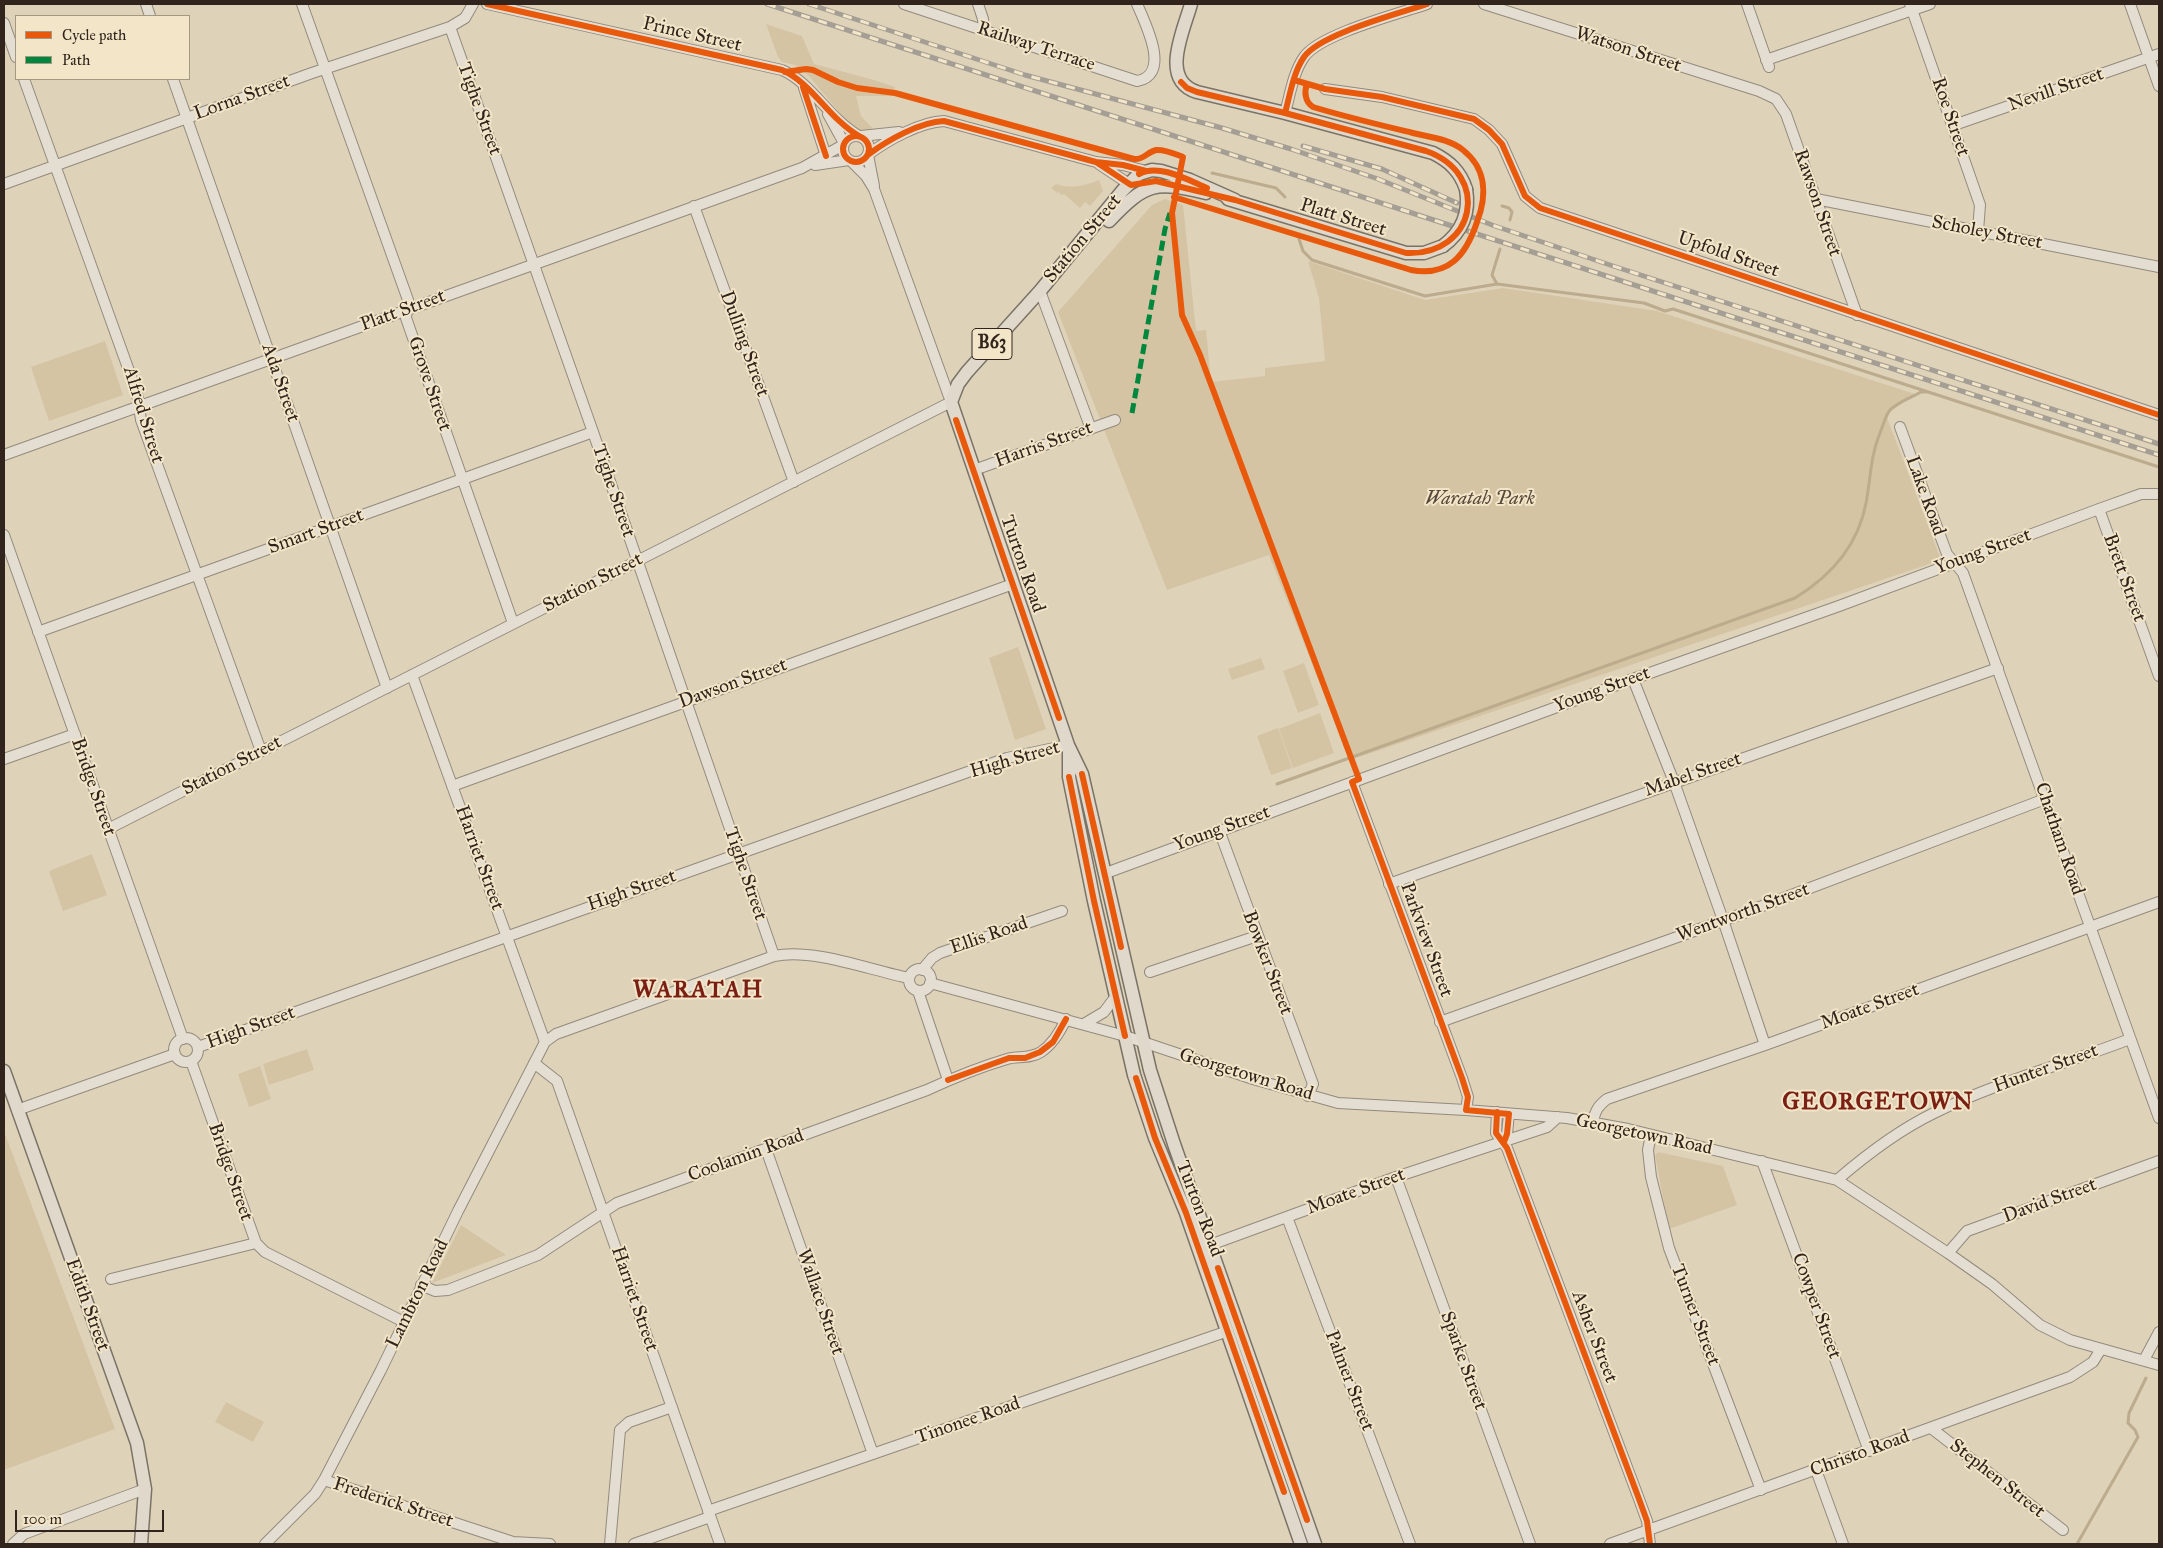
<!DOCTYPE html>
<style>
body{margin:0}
#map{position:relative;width:2163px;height:1548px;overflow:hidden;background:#ded2b9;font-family:"IM FELL Great Primer",serif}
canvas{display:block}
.frame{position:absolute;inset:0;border:5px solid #30241c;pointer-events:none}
.legend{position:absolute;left:15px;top:15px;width:175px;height:65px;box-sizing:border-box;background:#f3e5c8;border:1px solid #a59883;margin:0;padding:6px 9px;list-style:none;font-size:15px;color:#30241c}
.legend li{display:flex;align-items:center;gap:10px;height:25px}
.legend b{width:25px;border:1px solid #a59883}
.scale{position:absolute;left:15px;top:1510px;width:149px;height:22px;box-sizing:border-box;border:2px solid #30241c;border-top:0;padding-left:6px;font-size:15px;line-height:18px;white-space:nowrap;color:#30241c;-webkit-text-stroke:4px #f3e5c8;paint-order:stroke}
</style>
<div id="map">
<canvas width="2163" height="1548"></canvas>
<div class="frame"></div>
<ul class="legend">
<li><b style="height:6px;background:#e8590c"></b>Cycle path</li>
<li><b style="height:6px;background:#00873e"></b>Path</li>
</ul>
<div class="scale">100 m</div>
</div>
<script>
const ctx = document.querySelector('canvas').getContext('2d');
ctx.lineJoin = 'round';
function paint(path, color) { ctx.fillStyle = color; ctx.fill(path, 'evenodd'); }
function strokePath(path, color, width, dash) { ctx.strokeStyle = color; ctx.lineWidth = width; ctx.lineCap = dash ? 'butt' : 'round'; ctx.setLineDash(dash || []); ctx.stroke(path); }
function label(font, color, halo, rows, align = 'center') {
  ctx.font = font + ' "IM FELL Great Primer",serif'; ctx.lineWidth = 4; ctx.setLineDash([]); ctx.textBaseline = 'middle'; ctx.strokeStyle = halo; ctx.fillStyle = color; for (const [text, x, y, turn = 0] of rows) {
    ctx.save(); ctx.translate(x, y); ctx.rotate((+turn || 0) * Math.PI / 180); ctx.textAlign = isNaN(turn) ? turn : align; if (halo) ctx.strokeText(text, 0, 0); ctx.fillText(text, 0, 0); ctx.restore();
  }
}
const green = new Path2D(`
 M766 24 802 36 814 64 874 80 895 87 892 96H856L861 116 877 133 862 132 849 124 809 76 795 65 782 62 778 57Z
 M1099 180 1103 191 1090 206 1085 202 1080 208 1064 194 1062 195 1058 192 1057 193 1051 188 1056 184C1072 189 1084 186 1099 180Z
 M1165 199 1183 205 1196 331 1206 330 1211 382 1265 376V368L1325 361 1319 298 1308 261 1425 300 1503 288 1657 311 1915 394 1886 415 1941 560 1350 760 1269 555 1167 590 1058 312 1152 205Z
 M105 341 123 395 49 421 31 367Z
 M1018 647 1046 729 1015 740 989 658Z
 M1261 658 1265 669 1232 680 1228 669Z
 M1304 663 1319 705 1298 713 1283 671Z
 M1320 713 1334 753 1293 768 1279 729Z
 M1278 728 1292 768 1271 775 1257 736Z
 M92 854 107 895 63 911 49 871Z
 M307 1049 314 1070 269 1085 263 1064Z
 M260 1066 271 1099 249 1107 238 1074Z
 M4 1131 115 1429 4 1470Z
 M1658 1152 1723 1166 1737 1205 1669 1229 1655 1155Z
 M461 1225 506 1255 432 1283Z
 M226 1402 264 1422 253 1442 215 1422Z`);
const stream = new Path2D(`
 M1212 173 1276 188 1285 197
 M1502 206 1509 208 1512 212 1510 220
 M1299 239 1303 251 1312 260 1425 296 1497 284 1644 303 1665 311 1673 309 2159 467
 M1497 284 1492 275 1500 249
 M1277 784 1795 598C1831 576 1858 546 1866 503 1871 478 1870 457 1880 433 1883 426 1886 413 1891 409 1899 402 1912 397 1921 392H1926
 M2077 1544 2138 1437 2135 1430 2128 1423 2129 1413 2146 1378`);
const minor = new Path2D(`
 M146 4 150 16
 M302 4 408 300 406 318 513 623
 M487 4 782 70C812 83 828 118 859 136
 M904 4 1137 81C1172 75 1145 23 1137 4
 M978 4 983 19 984 30
 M1484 4 1759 91 1776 99 1786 114 1857 315
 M1747 4 1769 67
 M1910 4 1980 205 1978 231
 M2130 4 2159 86
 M4 23 16 57
 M450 27 593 432 774 956
 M1766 60 1930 4
 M24 79 137 393 141 420 261 751
 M173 79 387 688
 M804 88 826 156
 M1325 89 1382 97 1474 119 1489 130 1502 144 1525 196 1540 208 2159 415
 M1285 113C1290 95 1293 73 1304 57 1320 34 1398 14 1427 4
 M828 114 844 143
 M1954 125 2159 54
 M843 149a13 13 0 1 1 26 0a13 13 0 1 1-26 0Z
 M861 136 899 132
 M869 154C888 140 920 122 944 121L1096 162 1123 165 1146 171
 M868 155 874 186
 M1099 164 1129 184
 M815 165 849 160
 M4 184 312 73 450 27 465 18 473 4
 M1816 199 2159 267
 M694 206 794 482
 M1040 291 1091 429
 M1900 427 1947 554 1963 573 2159 1118
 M4 455 802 168 843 145
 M974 470 1115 420
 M2099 509 2159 676
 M4 535 183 1039
 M38 632 593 432
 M412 675 545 1042
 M1633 679 1674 782 1723 920 1765 1045
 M4 759 75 734
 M1352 782 1462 1078 1468 1097 1466 1110
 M452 786 1013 584
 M108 829 951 402 874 189 866 176 852 162
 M1219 830 1313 1084 1308 1096
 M1106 873 1633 679 1839 606 2099 509 2141 494H2159
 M1389 884 1998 668
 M909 980a11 11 0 1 1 22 0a11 11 0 1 1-22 0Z
 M922 970 932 958 940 953 1062 911
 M1150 972 1257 936
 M930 983 1125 1036 1253 1079 1338 1103 1466 1110 1567 1118 1628 1129 1837 1180 1948 1253 1992 1284 2040 1325 2070 1340 2159 1365
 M918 991 948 1080
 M1440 1022 1736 916 2045 799
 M1084 1024 1104 1012 1116 996
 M174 1050a12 12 0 1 1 24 0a12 12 0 1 1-24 0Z
 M198 1047 1007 758 1068 745
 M191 1061 256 1243 265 1252 404 1322
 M534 1063 557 1081 720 1544
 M17 1110 175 1054
 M1497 1112 1496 1133 1507 1148 1639 1499 1647 1521 1650 1544
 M1593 1122C1595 1111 1598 1106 1607 1099L1765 1045 2159 902
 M1651 1135 1648 1150 1651 1177 1669 1248 1761 1490
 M1504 1142 1507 1134 1509 1114
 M766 1149 873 1454
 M1762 1161 1869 1451
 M1396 1177 1530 1544
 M1837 1180C1866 1155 1899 1130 1934 1113 1997 1082 2065 1064 2130 1039
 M1287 1217 1410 1544
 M1210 1245 1396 1177 1547 1127 1558 1117
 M1948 1253 1967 1231 2159 1161
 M111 1279 256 1243
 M421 1285 435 1291 448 1290 538 1255 617 1203 927 1090C953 1078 980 1067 1007 1059 1018 1056 1030 1059 1041 1052 1053 1044 1060 1032 1066 1019
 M2144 1360 2159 1332
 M1931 1428 2063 1530
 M1816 1470 1843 1544
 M324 1480 513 1542 550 1544
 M708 1511 1228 1331
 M13 1544 24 1534 145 1489
 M265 1544 315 1494 324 1480 381 1370 458 1211 545 1042 556 1034 774 956C814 948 869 970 909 978
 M610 1544 620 1430 629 1422 672 1407
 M634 1544 710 1517
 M1610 1544 2070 1377 2093 1362 2101 1349`);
const major = new Path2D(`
 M1191 4C1184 30 1159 80 1197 92L1285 113 1433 153C1449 161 1460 171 1466 189
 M1228 199 1406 253H1424L1443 246
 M1235 200 1190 180 1161 171 1152 170 1139 174 1123 190 1040 291 967 372 958 384 951 402 1068 745 1082 774 1150 1070 1174 1144 1315 1544
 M1109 221C1146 182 1155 181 1206 193
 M1069 750V777L1094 901 1134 1075 1155 1138 1186 1213 1301 1544
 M4 1071 137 1443 145 1489 141 1544`);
const rail = new Path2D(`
 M767 4 2159 455
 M809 4 1025 75 1222 128 1291 149 1378 179 1492 225 1607 264 2159 444
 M1303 146 1382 169 1457 203`);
const majorBridge = new Path2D(`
 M1443 246C1463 231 1470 212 1466 189`);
const quiet = new Path2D(`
 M1132 413 1165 229 1170 213`);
const cycleway = new Path2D(`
 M487 4 782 70C812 83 828 118 859 136
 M785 72 806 69 813 70 838 82 857 88 895 93 1134 159C1144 160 1147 152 1156 150 1164 149 1175 154 1183 157L1172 213 1182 315 1200 355 1359 779 1352 782 1462 1078 1468 1097 1466 1110 1509 1114 1507 1134 1504 1142
 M1294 80 1325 89 1382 97 1474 119 1489 130 1502 144 1525 196 1540 208 2159 415
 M803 87 826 156
 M1285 113C1290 95 1293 73 1304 57 1320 34 1398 14 1427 4
 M843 149a13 13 0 1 1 26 0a13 13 0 1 1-26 0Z
 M869 154C888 140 920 122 944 121L1096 162 1123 165 1146 171
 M1096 162 1131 185 1156 181 1235 200 1406 253C1476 256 1492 174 1426 151L1285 113 1197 92 1187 88 1181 82
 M1139 174C1159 163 1188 180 1207 188
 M1174 197 1411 270C1449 277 1466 255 1477 222 1487 196 1487 169 1463 150 1450 139 1429 137 1413 133 1380 125 1346 117 1313 107 1305 102 1304 92 1307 84
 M956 420 1059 718
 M1082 774 1121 947
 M1069 777 1094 901 1125 1036
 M1136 1078 1155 1138 1186 1213 1284 1492
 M948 1080 1009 1058H1025L1040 1052 1053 1042 1066 1019
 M1497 1112 1496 1133 1507 1148 1639 1499 1647 1521 1650 1544
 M1218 1268 1307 1520`);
const shields = [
 [992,344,40]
];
const shieldNames = [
 ["B63",992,344]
];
const streetNames = [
 ["Prince Street",692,35,13],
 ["Railway Terrace",1036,47,18],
 ["Watson Street",1628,50,18],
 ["Nevill Street",2056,90,-19],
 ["Lorna Street",242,98,-20],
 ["Tighe Street",479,109,70],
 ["Roe Street",1950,117,71],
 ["Rawson Street",1817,203,71],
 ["Platt Street",1343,218,17],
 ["Scholey Street",1987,233,11],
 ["Station Street",1083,239,-50],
 ["Upfold Street",1728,255,19],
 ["Platt Street",403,311,-20],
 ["Dulling Street",744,344,70],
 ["Ada Street",280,383,71],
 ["Grove Street",429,384,71],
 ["Alfred Street",143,415,73],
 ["Harris Street",1044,445,-20],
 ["Tighe Street",613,491,71],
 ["Lake Road",1925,496,70],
 ["Smart Street",316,532,-20],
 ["Young Street",1983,552,-20],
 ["Turton Road",1022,564,71],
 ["Brett Street",2124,578,70],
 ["Station Street",593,583,-27],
 ["Dawson Street",733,684,-20],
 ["Young Street",1602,690,-20],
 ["High Street",1015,760,-16],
 ["Station Street",232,766,-27],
 ["Mabel Street",1693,775,-19],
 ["Bridge Street",93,787,71],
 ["Young Street",1222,829,-20],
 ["Chatham Road",2059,839,71],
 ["Harriet Street",479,858,70],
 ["Tighe Street",745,874,71],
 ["High Street",632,891,-19],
 ["Wentworth Street",1743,913,-20],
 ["Ellis Road",989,936,-19],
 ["Parkview Street",1426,940,70],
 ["Bowker Street",1267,963,69],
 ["Moate Street",1870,1007,-20],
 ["High Street",251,1028,-20],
 ["Hunter Street",2046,1069,-20],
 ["Georgetown Road",1246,1075,17],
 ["Georgetown Road",1644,1135,12],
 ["Coolamin Road",746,1156,-20],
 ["Bridge Street",230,1172,71],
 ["Moate Street",1356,1192,-20],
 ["David Street",2050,1201,-20],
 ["Turton Road",1199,1209,69],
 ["Lambton Road",418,1294,-64],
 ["Harriet Street",634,1299,71],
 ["Wallace Street",820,1302,71],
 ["Edith Street",87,1305,70],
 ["Cowper Street",1816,1306,70],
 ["Turner Street",1695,1315,69],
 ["Asher Street",1594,1337,69],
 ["Sparke Street",1463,1361,70],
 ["Palmer Street",1349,1381,69],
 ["Tinonee Road",968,1421,-19],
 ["Christo Road",1860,1454,-20],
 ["Stephen Street",1997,1479,38],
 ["Frederick Street",393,1503,18]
];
const parkNames = [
 ["Waratah Park",1480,499]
];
const districtNames = [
 ["WARATAH",698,991],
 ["GEORGETOWN",1878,1103]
];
paint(green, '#d5c4a4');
strokePath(stream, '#bcab8d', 3);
strokePath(minor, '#938a7c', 12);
strokePath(major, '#7a7366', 15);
strokePath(minor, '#e4ded2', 10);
strokePath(major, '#e0d8ca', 12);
strokePath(rail, '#a49e94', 5);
strokePath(rail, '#f3e5c8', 3, [9]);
strokePath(majorBridge, '#7a7366', 15, []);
strokePath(majorBridge, '#e0d8ca', 12);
strokePath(quiet, '#00873e', 5, [10, 5]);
strokePath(cycleway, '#e8590c', 6);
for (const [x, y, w] of shields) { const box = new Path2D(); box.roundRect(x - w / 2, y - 15.5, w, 31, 4); ctx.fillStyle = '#f3e5c8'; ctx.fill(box); strokePath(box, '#30241c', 1); }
label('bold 18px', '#30241c', null, shieldNames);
label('19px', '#30241c', '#f3e5c8', streetNames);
label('italic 19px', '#57493a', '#f3e5c8', parkNames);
ctx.letterSpacing = '1px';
label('bold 24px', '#7a1f14', '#f3e5c8', districtNames);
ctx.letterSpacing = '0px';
</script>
